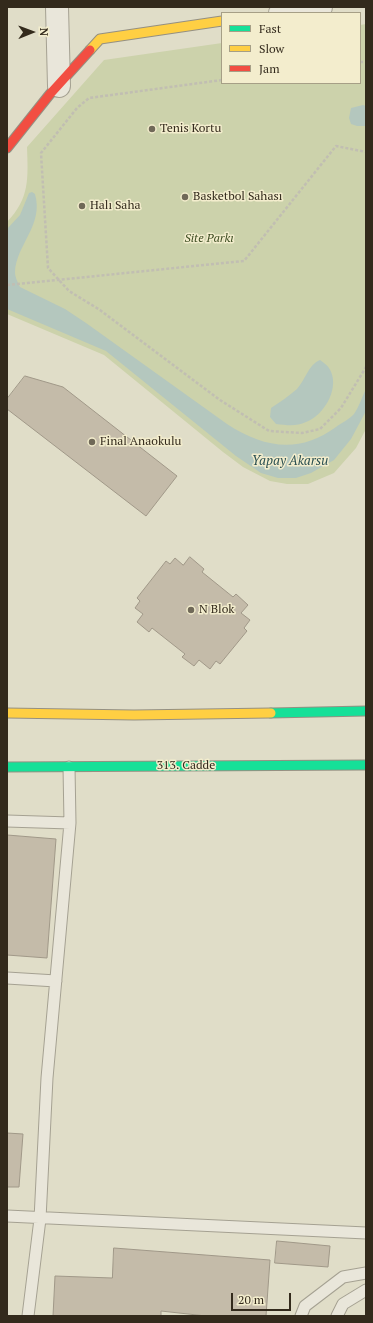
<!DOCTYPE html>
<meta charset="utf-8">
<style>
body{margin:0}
#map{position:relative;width:373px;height:1323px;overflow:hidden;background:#e0ddc8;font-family:"PT Serif",serif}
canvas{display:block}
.frame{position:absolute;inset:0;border:8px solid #332a1c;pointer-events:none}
.legend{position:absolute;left:221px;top:12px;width:140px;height:72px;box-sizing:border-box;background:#f3edcd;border:1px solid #a69f86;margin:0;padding:5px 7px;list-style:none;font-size:12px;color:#332a1c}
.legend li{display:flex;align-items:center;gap:8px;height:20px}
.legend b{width:20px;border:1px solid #a69f86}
.north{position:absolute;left:12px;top:12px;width:40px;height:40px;-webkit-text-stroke:3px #f3edcd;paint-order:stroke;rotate:89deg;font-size:11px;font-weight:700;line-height:16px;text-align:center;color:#332a1c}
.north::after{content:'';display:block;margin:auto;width:14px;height:18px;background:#332a1c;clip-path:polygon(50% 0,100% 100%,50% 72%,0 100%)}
.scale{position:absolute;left:231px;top:1293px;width:60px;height:18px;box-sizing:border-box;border:2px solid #332a1c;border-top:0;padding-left:5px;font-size:12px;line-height:14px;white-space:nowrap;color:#332a1c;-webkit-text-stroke:3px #f3edcd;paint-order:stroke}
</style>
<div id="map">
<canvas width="373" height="1323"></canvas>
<div class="frame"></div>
<ul class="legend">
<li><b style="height:5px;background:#16e098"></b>Fast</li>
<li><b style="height:5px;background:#ffcf43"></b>Slow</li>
<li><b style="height:5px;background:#f24e42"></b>Jam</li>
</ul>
<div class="north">N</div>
<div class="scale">20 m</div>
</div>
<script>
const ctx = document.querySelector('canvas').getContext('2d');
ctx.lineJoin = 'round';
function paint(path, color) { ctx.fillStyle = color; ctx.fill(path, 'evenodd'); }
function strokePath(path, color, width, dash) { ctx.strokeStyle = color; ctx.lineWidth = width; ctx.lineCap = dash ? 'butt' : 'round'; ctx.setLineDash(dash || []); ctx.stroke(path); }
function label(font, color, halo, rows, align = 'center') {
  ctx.font = font + ' "PT Serif",serif'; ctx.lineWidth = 3; ctx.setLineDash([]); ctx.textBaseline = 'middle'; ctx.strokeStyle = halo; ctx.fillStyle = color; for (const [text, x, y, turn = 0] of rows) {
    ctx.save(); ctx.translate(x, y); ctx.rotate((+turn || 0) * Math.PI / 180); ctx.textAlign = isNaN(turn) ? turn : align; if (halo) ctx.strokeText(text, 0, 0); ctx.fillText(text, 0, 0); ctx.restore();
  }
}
const green = new Path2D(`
 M366 24V429L356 448 334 473 308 484H287L270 481 243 467 223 452 104 355 7 314V222C30 198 28 178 27 147L104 60 222 43V83H360V25Z`);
const water = new Path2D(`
 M363 105 366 106V126H357L351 124 349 118 351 108Z
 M32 192 35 194C44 225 16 245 15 272 15 277 18 283 20 287L65 309 86 323 227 424C264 448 299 454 336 427 341 423 350 419 354 414 359 407 362 397 366 389V411L351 439 334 460 311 473 296 478H278L261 473 236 456 106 351 7 309V229L20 215 29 193Z
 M320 360C323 362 327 365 329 368 341 386 325 415 306 422 296 427 286 425 276 424L270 417 271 408C280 402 289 396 297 389 306 379 308 365 320 360Z`);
const building = new Path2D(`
 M25 376 63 387 177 476 146 516 7 409V399Z
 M190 557 204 569 202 572 233 597 236 594 248 605 241 613 250 620 244 628 247 631 220 664 216 661 210 669 199 660 194 666 182 657 185 654 152 628 149 632 137 622 143 614 135 608 140 601 137 598 166 561 170 564 175 558 183 565Z
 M7 835 56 839 47 958 7 955Z
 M7 1133 23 1134 19 1187H7Z
 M277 1241 330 1246 328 1267 275 1263Z
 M114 1248 270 1260 266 1316H206L161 1311V1316H53L55 1276 112 1278Z`);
const path = new Path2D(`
 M360 62H366
 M222 80 89 98 77 108 41 153 48 268 69 291 100 310 220 400 269 431 302 433 320 429 341 408 366 367
 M7 285 244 261 336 146 366 152`);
const lane = new Path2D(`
 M7 821 70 823
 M7 978 56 981
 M7 1216 366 1233
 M28 1316 40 1219 47 1078 70 823 69 767
 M301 1316 305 1306 343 1277 366 1273
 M337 1316 343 1304 366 1290`);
const street = new Path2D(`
 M57 7 59 86
 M280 13 321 7`);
const fast = new Path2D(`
 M271 713 366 711
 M7 767 366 765`);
const slow = new Path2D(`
 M90 50 100 39 222 21
 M7 713 134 715 271 713`);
const jam = new Path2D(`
 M7 148 50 94 90 50`);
const markers = [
 [152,129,4,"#706958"],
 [185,197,4,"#706958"],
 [82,206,4,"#706958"],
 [92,442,4,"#706958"],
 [191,610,4,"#706958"]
];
const poiNames = [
 ["Tenis Kortu",160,129],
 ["Basketbol Sahası",193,197],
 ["Halı Saha",90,206],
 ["Final Anaokulu",100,442],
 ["N Blok",199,610]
];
const parkNames = [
 ["Site Parkı",209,239]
];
const streetNames = [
 ["313. Cadde",186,766]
];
const waterNames = [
 ["Yapay Akarsu",290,461]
];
paint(green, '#ccd2ab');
paint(water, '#b4c7be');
paint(building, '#c4bba9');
strokePath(building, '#a09888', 1);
strokePath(lane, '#a5a192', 13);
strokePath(street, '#a5a192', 24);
strokePath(fast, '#959082', 11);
strokePath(slow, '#959082', 11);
strokePath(jam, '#959082', 11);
strokePath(path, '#c1beb2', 2.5, [3, 2]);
strokePath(lane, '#e9e6da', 11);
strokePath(street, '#e9e6da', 22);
strokePath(fast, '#16e098', 9);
strokePath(slow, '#ffcf43', 9);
strokePath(jam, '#f24e42', 9);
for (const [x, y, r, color] of markers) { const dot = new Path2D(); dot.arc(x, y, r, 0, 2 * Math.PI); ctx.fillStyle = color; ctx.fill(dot); strokePath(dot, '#f3edcd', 1.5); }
label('12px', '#332a1c', '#f3edcd', poiNames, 'left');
label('italic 12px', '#3e4e23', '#f3edcd', parkNames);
label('12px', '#332a1c', '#f3edcd', streetNames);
label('italic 13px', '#2b5052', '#f3edcd', waterNames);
</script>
